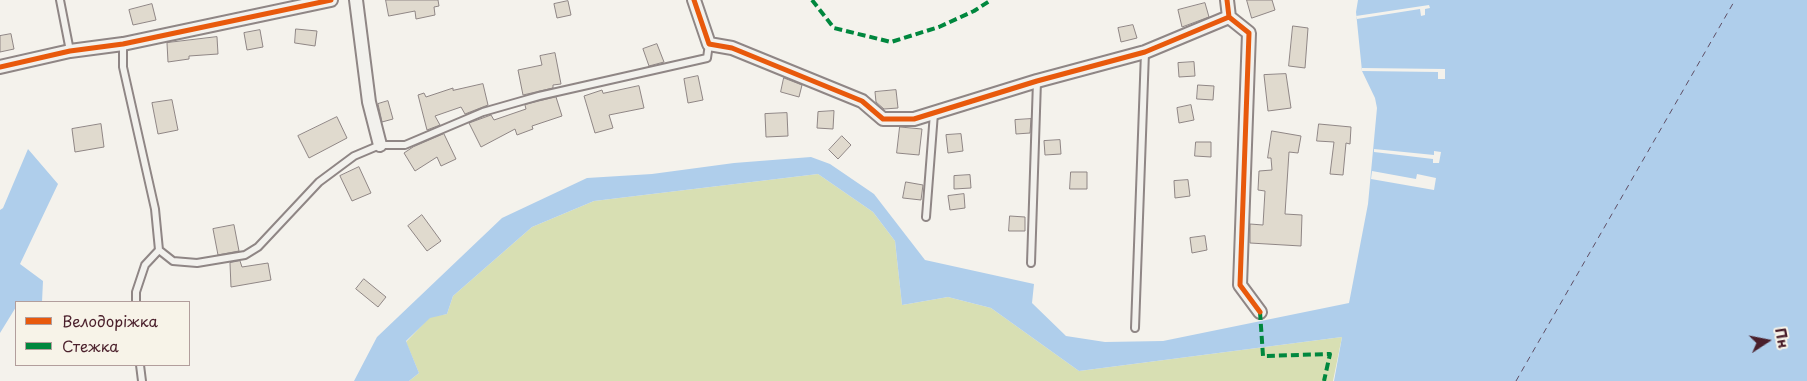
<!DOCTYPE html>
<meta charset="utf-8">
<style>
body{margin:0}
#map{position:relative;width:1807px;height:381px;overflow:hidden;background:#f4f2ec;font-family:"Playpen Sans",sans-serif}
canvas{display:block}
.legend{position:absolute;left:15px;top:301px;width:175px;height:65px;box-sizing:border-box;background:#f7f3e8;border:1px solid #b29e9c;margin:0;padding:6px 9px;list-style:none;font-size:15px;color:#4a1f2b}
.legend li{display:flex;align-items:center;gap:10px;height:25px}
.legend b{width:25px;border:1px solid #b29e9c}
.north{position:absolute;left:1742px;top:316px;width:50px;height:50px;-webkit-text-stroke:4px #f7f3e8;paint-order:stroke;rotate:79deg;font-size:14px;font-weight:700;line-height:20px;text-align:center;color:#4a1f2b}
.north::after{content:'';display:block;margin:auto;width:18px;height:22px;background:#4a1f2b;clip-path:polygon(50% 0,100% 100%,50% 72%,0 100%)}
</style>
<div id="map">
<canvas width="1807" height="381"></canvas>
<ul class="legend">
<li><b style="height:6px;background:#e8590c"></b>Велодоріжка</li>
<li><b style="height:6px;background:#00873e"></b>Стежка</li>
</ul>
<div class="north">Пн</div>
</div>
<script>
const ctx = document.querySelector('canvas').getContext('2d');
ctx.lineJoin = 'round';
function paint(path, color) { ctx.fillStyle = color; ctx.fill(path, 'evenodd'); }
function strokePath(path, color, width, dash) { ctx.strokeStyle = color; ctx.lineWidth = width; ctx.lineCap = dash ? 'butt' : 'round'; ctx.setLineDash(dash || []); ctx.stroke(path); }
const green = new Path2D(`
 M818 174 873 212 895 241 902 305 948 297 991 308 1079 371 1342 337 1333 381H409L419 373 406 342 430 317 447 314 453 296 532 227 594 201Z`);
const water = new Path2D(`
 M1358 0H1807V381H1334L1342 337 1079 371 991 308 948 297 902 305 895 241 873 212 818 174 594 201 532 227 453 296 447 314 430 318 406 341 419 373 409 381H354L377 337 502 218 587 178 652 174 734 163 811 157 830 164 874 194 925 260 1034 284 1032 303 1066 336 1105 342 1163 341 1349 303 1368 204 1377 108 1375 98 1362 71 1356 12Z
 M28 149 58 184 20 264 43 281 42 302H16V307L0 333V210L3 208Z`);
const pier = new Path2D(`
 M1429 5 1430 8 1425 9V15L1421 16 1420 9 1357 19 1356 16Z
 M1362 68 1445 69V79H1438V72L1362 71Z
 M1374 149 1434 155V151L1441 152 1439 163H1433V159L1374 152Z
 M1372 171 1416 179 1417 174 1436 178 1434 190 1371 179Z`);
const ferry = new Path2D(`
 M1516 381 1735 0`);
const building = new Path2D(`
 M386 0H438L439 6 434 7 435 15 416 19 415 11 389 16Z
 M1247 0H1272L1275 10 1252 18Z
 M568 1 571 15 557 18 554 4Z
 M1205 3 1209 17 1182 27 1178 10Z
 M152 4 156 20 133 25 129 10Z
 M1133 25 1137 38 1121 42 1118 28Z
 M1293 26 1308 28 1305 68 1289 66Z
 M296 29 317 31 315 46 295 43Z
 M260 30 263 47 247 50 244 33Z
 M11 34 14 49 0 52V36Z
 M217 37 218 54 189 56V59L168 62 167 43Z
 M657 44 664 62 649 66 643 49Z
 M555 53 561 84 553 85V88L523 95 518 70 542 65 540 56Z
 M1194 62 1195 76 1179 77 1178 63Z
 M1286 74 1291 108 1268 111 1264 75Z
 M698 76 703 100 688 103 684 79Z
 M784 78 802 85 799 97 781 92Z
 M483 84 488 105 465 114 461 107 435 116 440 125 427 130 418 95 424 93 426 97 453 88V90Z
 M1198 85 1214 86 1213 100 1197 99Z
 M639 86 644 108 609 115 613 128 595 133 584 96 602 90 603 93Z
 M896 90 898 108 884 109 876 102 875 92Z
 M556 97 562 116 532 126 533 129 517 135 515 129 481 147 469 123 491 115 494 120 526 109 525 105Z
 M172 100 178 130 158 134 152 103Z
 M388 101 393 119 382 122 378 104Z
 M1191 105 1194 120 1179 123 1177 108Z
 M834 111 833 129 817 128 818 112Z
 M787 113 788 136 766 137 765 114Z
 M337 117 347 138 309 158 298 136Z
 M1031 119 1030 133 1016 134 1015 120Z
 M101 124 104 147 75 152 72 129Z
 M1319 124 1351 127 1350 144 1346 143 1343 175 1330 174 1334 142 1317 141Z
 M900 127 922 129 919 155 897 153Z
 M1272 131 1301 136 1298 153 1289 152 1285 214 1302 215 1301 246 1250 243V224L1263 225 1265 191 1258 190 1259 171 1272 170 1271 158H1268Z
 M444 134 456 159 441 166 437 157 415 171 404 153 413 147Z
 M961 134 963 151 948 153 946 135Z
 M842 136 851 145 838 159 829 150Z
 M1060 140 1061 154 1045 155 1044 141Z
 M1196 142H1211V157L1195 156Z
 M359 167 371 193 352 201 340 176Z
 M1071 172H1087V189H1070Z
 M970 175 971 188 954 189V176Z
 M1188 180 1190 196 1175 198 1174 181Z
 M906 182 923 185 921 200 903 198Z
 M964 194 965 208 950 210 948 196Z
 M422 215 441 241 427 251 408 226Z
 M1010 216 1025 217V231H1009Z
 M234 225 239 251 218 255 213 229Z
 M1205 236 1207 250 1192 253 1190 238Z
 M240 261 242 267 268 263 271 280 231 287 230 263Z
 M364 279 386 297 378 307 356 289Z`);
const service = new Path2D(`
 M60 0 70 51
 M123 44V67L155 209 159 250
 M926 217 934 113
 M1031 263 1037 81
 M136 302V292L145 265 159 250 173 261 197 263 245 255 258 247 319 182 354 156 380 145H405L483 112 539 96 707 58 709 44
 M1135 328 1145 52
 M140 365 142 381`);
const minor = new Path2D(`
 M356 0 369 102 380 145
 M694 0 709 44 732 48 862 101 883 119H914L1037 81 1145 52 1229 17
 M1227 0 1229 17 1249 33 1240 285 1260 312
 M0 67 70 51 123 44 331 0`);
const quiet = new Path2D(`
 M812 0 834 28 891 42 939 27 974 11 991 0
 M1260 312 1263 356 1330 354 1324 381`);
const cycleway = new Path2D(`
 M694 0 709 44 732 48 862 101 883 119H914L1037 81 1145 52 1229 17
 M1227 0 1229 17 1249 33 1240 285 1260 312
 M0 67 70 51 123 44 331 0`);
paint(green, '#d8dfb3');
paint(water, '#afceeb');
paint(pier, '#f4f2ec');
strokePath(ferry, '#5f4f65', 1, [6, 5]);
paint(building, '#e0dace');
strokePath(building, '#8f8685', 1);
strokePath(service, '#8f8685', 10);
strokePath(minor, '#8f8685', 16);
strokePath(service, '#f2f1ed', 6);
strokePath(minor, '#f2f1ed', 12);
strokePath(quiet, '#00873e', 4, [8, 4]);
strokePath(cycleway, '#e8590c', 5);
</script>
